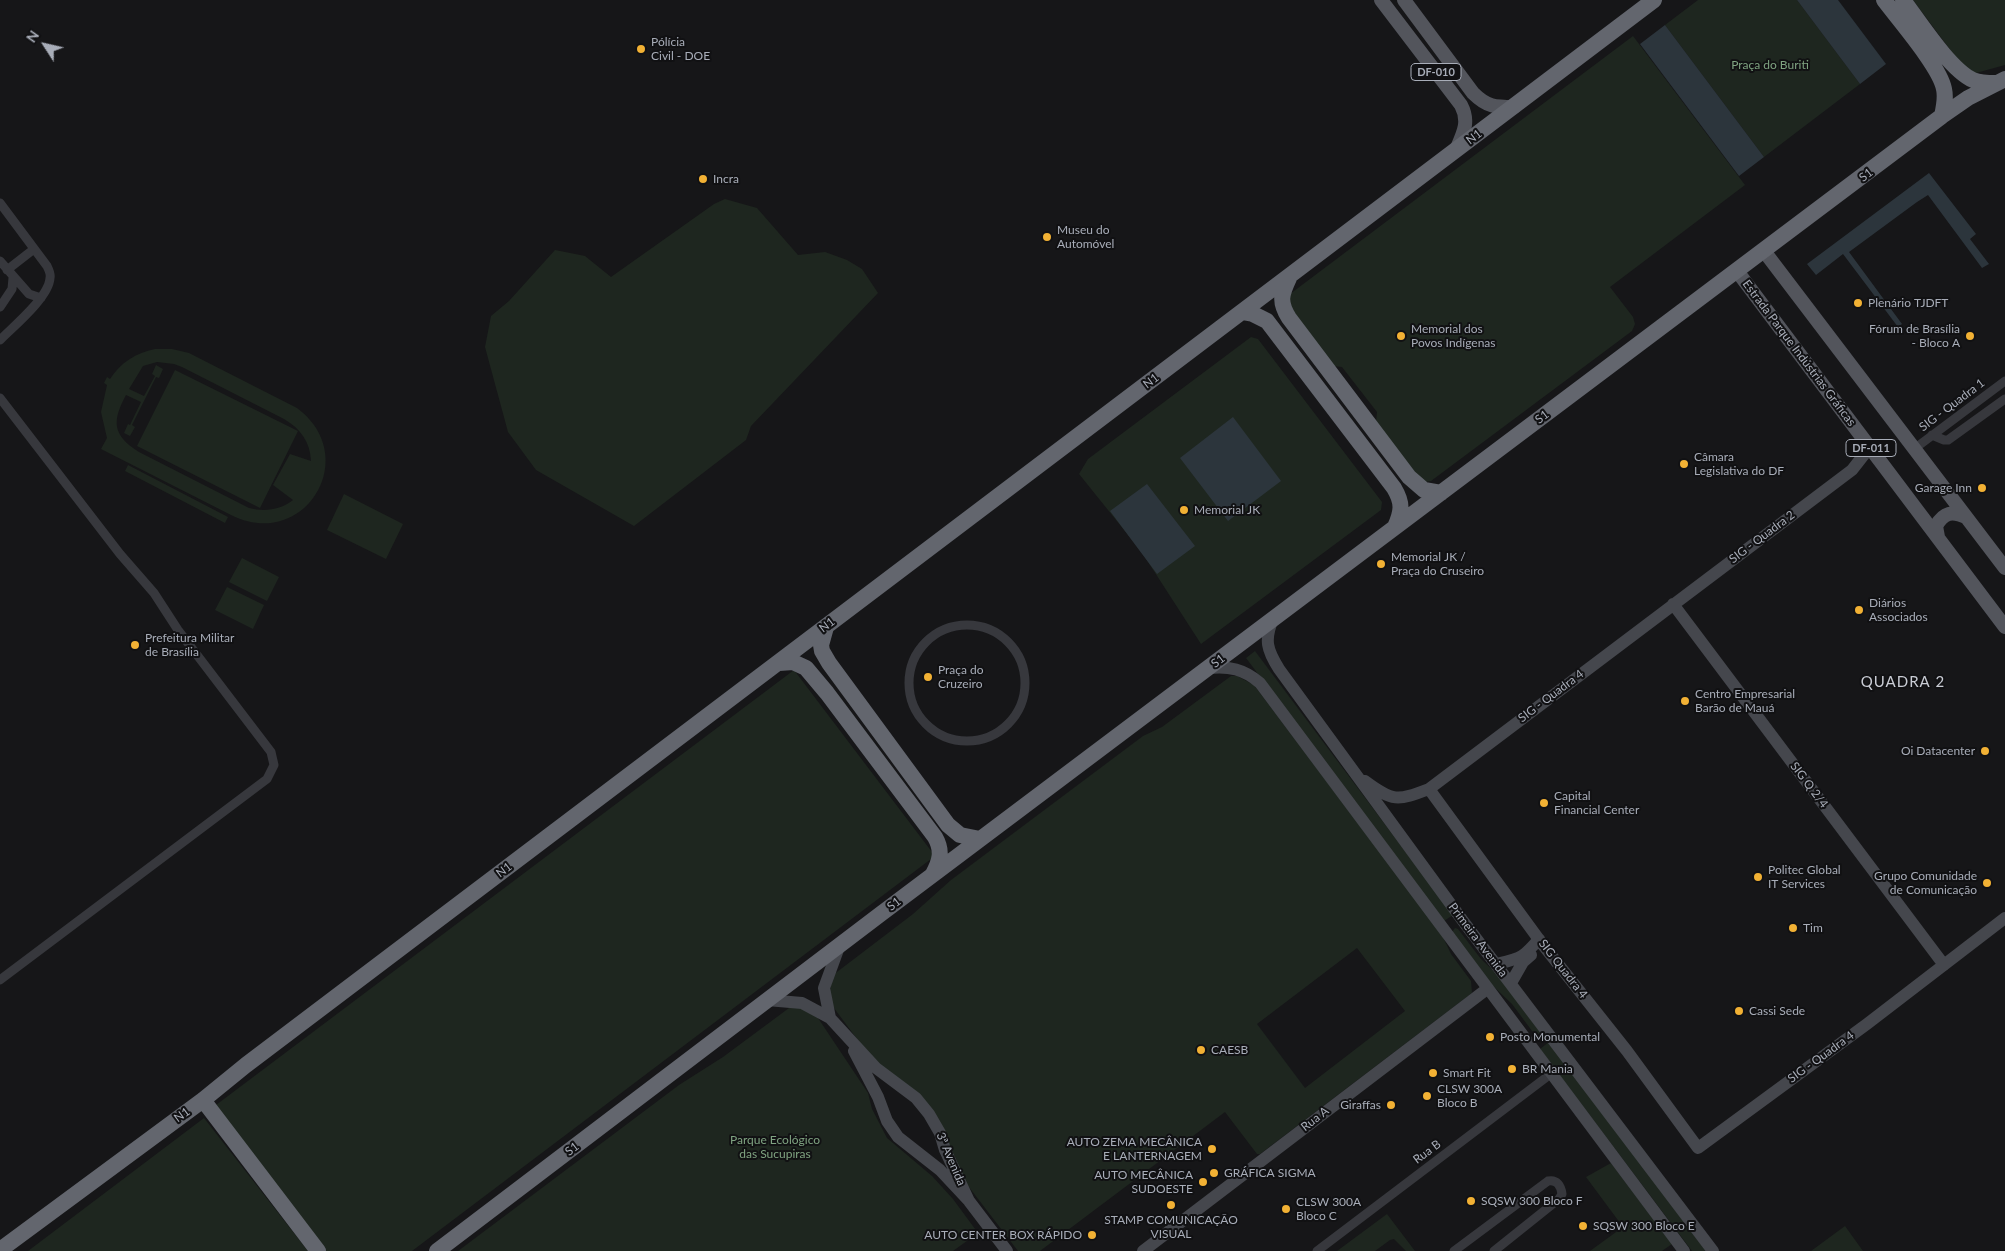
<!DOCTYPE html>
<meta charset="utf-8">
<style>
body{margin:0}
#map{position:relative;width:2005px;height:1251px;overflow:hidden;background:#161618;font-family:Lato,sans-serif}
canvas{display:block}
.north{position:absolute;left:20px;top:20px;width:50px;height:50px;-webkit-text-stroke:4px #111113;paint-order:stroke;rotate:305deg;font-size:14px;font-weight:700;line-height:20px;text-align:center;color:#a8adb8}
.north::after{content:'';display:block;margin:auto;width:18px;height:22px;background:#a8adb8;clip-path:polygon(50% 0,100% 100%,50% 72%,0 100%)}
</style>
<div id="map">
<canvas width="2005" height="1251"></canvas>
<div class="north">N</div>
</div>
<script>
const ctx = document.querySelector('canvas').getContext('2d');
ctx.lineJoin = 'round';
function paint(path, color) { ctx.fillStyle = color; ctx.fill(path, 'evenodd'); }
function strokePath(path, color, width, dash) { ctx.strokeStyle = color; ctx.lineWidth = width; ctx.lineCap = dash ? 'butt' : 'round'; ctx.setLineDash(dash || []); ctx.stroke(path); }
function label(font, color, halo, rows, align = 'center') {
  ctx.font = font + ' Lato,sans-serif'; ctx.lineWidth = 4; ctx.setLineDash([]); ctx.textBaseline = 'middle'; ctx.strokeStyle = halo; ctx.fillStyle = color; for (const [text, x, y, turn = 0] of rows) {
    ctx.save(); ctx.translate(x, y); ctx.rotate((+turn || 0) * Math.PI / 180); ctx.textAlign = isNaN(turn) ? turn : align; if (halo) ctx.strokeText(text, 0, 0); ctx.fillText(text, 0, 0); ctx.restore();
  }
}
const green = new Path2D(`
 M1698 0H1797L1860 84 1764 157 1665 25Z
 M1913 0H2005V65L1976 73 1966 71Z
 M1633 36 1745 185 1610 287 1633 317 1635 324 1632 331 1431 481 1425 482 1420 479 1376 422 1377 412 1342 367 1333 366 1289 306 1290 294Z
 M725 199 757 208 798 255 825 252 847 260 862 269 878 293 751 426 746 440 634 526 536 470 508 432 485 347 491 316 509 301 555 250 585 256 611 277 714 204Z
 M1251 337 1258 339 1382 502 1381 510 1201 644 1141 551 1079 474 1088 459Z
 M155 349H172L189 353 297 408C363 457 304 552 231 515L101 449 107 438 101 412 107 385 104 383 107 377 110 379C121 362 136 353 155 349ZM157 362 174 364 182 367 284 419C301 429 310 442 311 461L290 454 273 485 293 500C280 510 265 512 249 508L139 452C112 435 112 421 126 395L141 402 130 425 128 424 124 433 130 436 135 427 132 425 156 377 159 378 163 369 156 365 152 374 155 376 144 396 129 389 143 366Z
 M175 370 298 431 260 508 137 446Z
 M128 465 228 517 225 523 125 471Z
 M344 494 403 524 386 559 327 530Z
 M242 558 279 577 267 601 229 582Z
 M227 587 264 605 253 629 215 610Z
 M1255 651 1453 915 1444 921 1246 658Z
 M794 670 935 856 412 1251H324L212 1108Z
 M1231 676H1237L1254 685 1442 935 1451 954 1471 981 1472 993 1260 1154H1257L1225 1112 1040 1251H1018L962 1178 936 1118 882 1067 860 1043 828 1000 833 975 913 914 951 880 1143 736 1162 727ZM1357 948 1405 1011 1305 1088 1257 1024Z
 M1455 928 1458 929 1481 959 1500 977 1541 1033 1540 1034 1535 1035 1512 1004 1492 985 1452 932Z
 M794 1006 814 1012 868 1093 872 1109 887 1138 932 1176 953 1199 978 1233 953 1251H458L679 1085 723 1057 789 1008Z
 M1549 1042 1706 1251H1692L1540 1049Z
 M204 1118 308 1251H28Z
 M1611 1163 1672 1244 1662 1251H1590L1623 1227 1586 1177Z
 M1387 1214 1415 1251H1406L1394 1239 1390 1240 1375 1251H1337Z
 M1845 1226 1863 1251H1811Z`);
const water = new Path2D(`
 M1797 0H1838L1886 64 1860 84Z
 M1665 25 1764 157 1739 176 1640 44Z
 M1929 173 1976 234 1970 239 1989 264 1982 268 1928 195 1917 202 1849 252 1902 324 1898 327 1843 254 1816 275 1807 264Z
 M1233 417 1281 481 1228 521 1180 458Z
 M1147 484 1195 546 1157 574 1110 511Z`);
const street = new Path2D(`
 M0 203 47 266C49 270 51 274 50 278 49 297 14 326 0 340
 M0 261 29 294 41 298
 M7 270 34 249
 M0 307 12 289 13 278
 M0 398 120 554 154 593 178 630 271 752 274 765 267 779 0 980
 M1932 435 1944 440H1948L2005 399
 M1914 449 2005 381
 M909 683a58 58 0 1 1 116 0a58 58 0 1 1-116 0Z
 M1317 1251 1552 1073
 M1454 1251 1548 1181C1557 1179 1561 1186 1562 1194L1559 1199 1494 1251`);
const secondary = new Path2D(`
 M1673 604 1944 965
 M1273 619C1264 640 1267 650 1279 669L1463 921 1713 1251
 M1209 668C1229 666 1244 669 1260 683L1684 1251
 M1365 781C1393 802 1397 801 1429 789L1852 470 1870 447
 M1429 789 1543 945 1627 1051 1698 1148 1867 1024 2005 918
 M1497 964C1521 958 1523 958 1539 939
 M1511 983 1523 962 1531 955
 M767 1000 802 1003 830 1018 876 1068 916 1098 929 1114 940 1133 945 1150 969 1201
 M830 1018 824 988 839 947
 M854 1051 878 1097 887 1121 898 1137 940 1170 969 1201 1007 1251
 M1143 1251 1487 989`);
const primary = new Path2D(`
 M1381 0 1461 105C1470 122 1463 134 1456 150
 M1404 0 1473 93C1487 107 1495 107 1514 107
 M1764 251 2005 568
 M1737 271 2005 627
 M1938 537 1936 526C1944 512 1952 511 1966 517`);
const highway = new Path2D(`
 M1884 0C1899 20 1940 67 1944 89 1946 98 1944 107 1942 116
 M1903 0C1919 21 1950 70 1973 80 1980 83 1988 83 1996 83
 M1289 278C1281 295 1279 302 1289 318L1409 477 1424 490 1441 493
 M1242 312 1253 314 1267 321 1394 488C1403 503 1402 511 1395 527
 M826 627 821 645 822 651 829 663 948 825 960 835 980 839
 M779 663 793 662 806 668 827 693 935 837C943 851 940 861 933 874
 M203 1100 318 1251
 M0 1250 203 1100 246 1065 1654 0
 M437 1251 882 913 1942 116 1968 98 2005 79`);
const markers = [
 [641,49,5,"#f2b134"],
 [703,179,5,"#f2b134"],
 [1047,237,5,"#f2b134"],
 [1858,303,5,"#f2b134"],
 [1401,336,5,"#f2b134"],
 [1970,336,5,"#f2b134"],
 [1684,464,5,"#f2b134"],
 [1982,488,5,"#f2b134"],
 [1184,510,5,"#f2b134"],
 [1381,564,5,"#f2b134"],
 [1859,610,5,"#f2b134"],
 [135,645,5,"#f2b134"],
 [928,677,5,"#f2b134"],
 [1685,701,5,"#f2b134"],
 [1985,751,5,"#f2b134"],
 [1544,803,5,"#f2b134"],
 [1758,877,5,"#f2b134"],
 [1987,883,5,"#f2b134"],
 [1793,928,5,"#f2b134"],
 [1739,1011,5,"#f2b134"],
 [1490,1037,5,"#f2b134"],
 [1201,1050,5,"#f2b134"],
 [1512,1069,5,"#f2b134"],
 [1433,1073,5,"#f2b134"],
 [1427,1096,5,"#f2b134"],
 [1391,1105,5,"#f2b134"],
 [1212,1149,5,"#f2b134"],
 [1214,1173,5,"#f2b134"],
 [1203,1182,5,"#f2b134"],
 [1471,1201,5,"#f2b134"],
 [1171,1205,5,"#f2b134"],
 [1286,1209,5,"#f2b134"],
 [1583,1226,5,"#f2b134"],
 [1092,1235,5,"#f2b134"]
];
const shields = [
 [1436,72,50],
 [1871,448,50]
];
const shieldNames = [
 ["DF-010",1436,72],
 ["DF-011",1871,448]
];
const poiNames = [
 ["Pólícia",651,42],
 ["Civil - DOE",651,56],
 ["Incra",713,179],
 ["Museu do",1057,230],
 ["Automóvel",1057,244],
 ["Plenário TJDFT",1868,303],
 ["Memorial dos",1411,329],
 ["Povos Indígenas",1411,343],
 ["Fórum de Brasília",1960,329,"right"],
 ["- Bloco A",1960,343,"right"],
 ["Câmara",1694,457],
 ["Legislativa do DF",1694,471],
 ["Garage Inn",1972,488,"right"],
 ["Memorial JK",1194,510],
 ["Memorial JK /",1391,557],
 ["Praça do Cruseiro",1391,571],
 ["Diários",1869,603],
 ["Associados",1869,617],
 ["Prefeitura Militar",145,638],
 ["de Brasília",145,652],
 ["Praça do",938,670],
 ["Cruzeiro",938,684],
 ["Centro Empresarial",1695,694],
 ["Barão de Mauá",1695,708],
 ["Oi Datacenter",1975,751,"right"],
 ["Capital",1554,796],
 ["Financial Center",1554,810],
 ["Politec Global",1768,870],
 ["IT Services",1768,884],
 ["Grupo Comunidade",1977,876,"right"],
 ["de Comunicação",1977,890,"right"],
 ["Tim",1803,928],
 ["Cassi Sede",1749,1011],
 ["Posto Monumental",1500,1037],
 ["CAESB",1211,1050],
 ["BR Mania",1522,1069],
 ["Smart Fit",1443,1073],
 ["CLSW 300A",1437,1089],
 ["Bloco B",1437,1103],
 ["Giraffas",1381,1105,"right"],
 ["AUTO ZEMA MECÂNICA",1202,1142,"right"],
 ["E LANTERNAGEM",1202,1156,"right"],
 ["GRÁFICA SIGMA",1224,1173],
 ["AUTO MECÂNICA",1193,1175,"right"],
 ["SUDOESTE",1193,1189,"right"],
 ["SQSW 300 Bloco F",1481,1201],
 ["CLSW 300A",1296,1202],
 ["Bloco C",1296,1216],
 ["STAMP COMUNICAÇÃO",1171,1220,"center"],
 ["VISUAL",1171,1234,"center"],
 ["SQSW 300 Bloco E",1593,1226],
 ["AUTO CENTER BOX RÁPIDO",1082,1235,"right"]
];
const parkNames = [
 ["Praça do Buriti",1770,65],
 ["Parque Ecológico",775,1140],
 ["das Sucupiras",775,1154]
];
const streetNames = [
 ["N1",1474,137,-37],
 ["S1",1866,175,-37],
 ["Estrada Parque Indústrias Gráficas",1799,353,53],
 ["N1",1151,381,-37],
 ["SIG - Quadra 1",1952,405,-37],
 ["S1",1542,417,-37],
 ["SIG - Quadra 2",1762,537,-37],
 ["N1",827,625,-37],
 ["S1",1218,661,-37],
 ["SIG - Quadra 4",1551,696,-37],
 ["SIG Q 2/4",1809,785,53],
 ["N1",504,870,-37],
 ["S1",894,904,-37],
 ["Primeira Avenida",1478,940,53],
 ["SIG Quadra 4",1563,969,52],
 ["SIG - Quadra 4",1821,1057,-36],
 ["N1",182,1115,-36],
 ["Rua A",1315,1119,-38],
 ["S1",572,1149,-37],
 ["Rua B",1427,1152,-37],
 ["3ª Avenida",951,1159,67]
];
const quarterNames = [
 ["QUADRA 2",1903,682]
];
paint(green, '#1e261f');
paint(water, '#2c353c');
strokePath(street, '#37383d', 9);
strokePath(secondary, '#45474d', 12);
strokePath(primary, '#53555c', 14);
strokePath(highway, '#63666e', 16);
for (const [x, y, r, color] of markers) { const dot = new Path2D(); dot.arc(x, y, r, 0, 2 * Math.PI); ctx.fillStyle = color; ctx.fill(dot); strokePath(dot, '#111113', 2); }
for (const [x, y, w] of shields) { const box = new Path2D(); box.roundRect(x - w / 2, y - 8.5, w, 17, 4); ctx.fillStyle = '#111113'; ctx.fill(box); strokePath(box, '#a8adb8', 1); }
label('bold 11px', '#a8adb8', null, shieldNames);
label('12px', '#a8adb8', '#111113', poiNames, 'left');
label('12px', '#7fa381', '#111113', parkNames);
label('12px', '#a8adb8', '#111113', streetNames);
ctx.letterSpacing = '1px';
label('15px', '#c9ccd4', '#111113', quarterNames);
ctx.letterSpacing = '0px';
</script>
